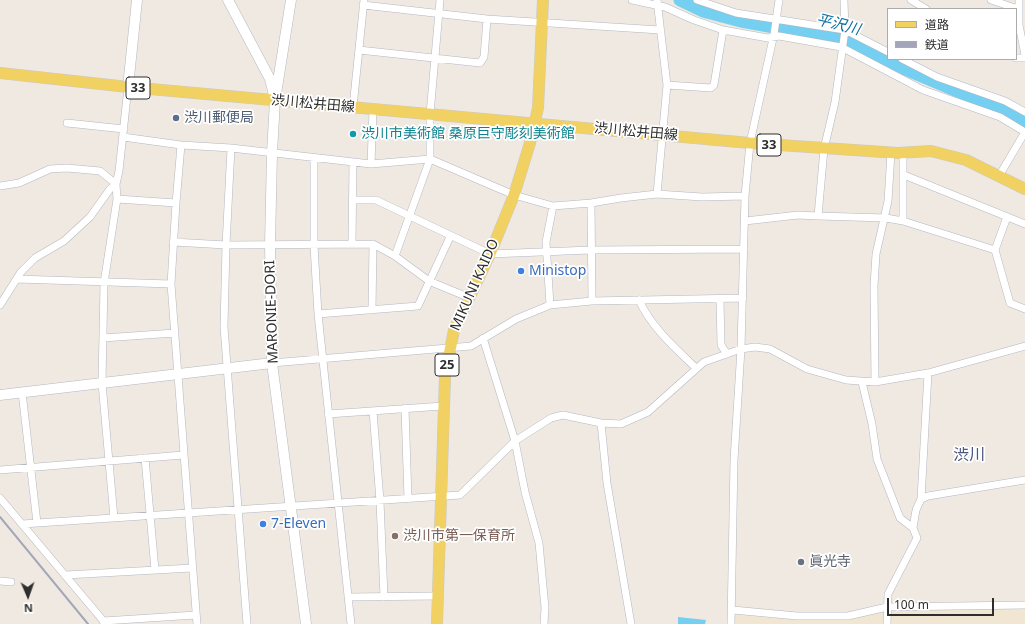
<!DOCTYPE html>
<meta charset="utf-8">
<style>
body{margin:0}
#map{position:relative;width:1025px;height:624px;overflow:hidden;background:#efe9e1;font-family:"Noto Sans","Noto Sans JP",sans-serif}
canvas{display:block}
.legend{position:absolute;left:887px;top:8px;width:130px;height:52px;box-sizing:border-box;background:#fff;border:1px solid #ababab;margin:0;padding:5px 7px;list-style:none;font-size:12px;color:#2e2e2e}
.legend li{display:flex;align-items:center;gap:8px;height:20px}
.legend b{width:20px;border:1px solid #ababab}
.north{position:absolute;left:8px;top:576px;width:40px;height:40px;-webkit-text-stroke:3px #fff;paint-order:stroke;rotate:178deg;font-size:11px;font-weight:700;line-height:16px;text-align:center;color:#2e2e2e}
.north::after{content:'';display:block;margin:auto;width:14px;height:18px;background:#2e2e2e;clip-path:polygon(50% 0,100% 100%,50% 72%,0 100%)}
.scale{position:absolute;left:887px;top:598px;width:107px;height:18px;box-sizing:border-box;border:2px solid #2e2e2e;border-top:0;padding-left:5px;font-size:12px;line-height:14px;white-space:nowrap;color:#2e2e2e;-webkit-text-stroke:3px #fff;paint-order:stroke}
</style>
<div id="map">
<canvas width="1025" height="624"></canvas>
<ul class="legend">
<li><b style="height:5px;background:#f2d163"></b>道路</li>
<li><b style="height:5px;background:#a3a6b8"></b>鉄道</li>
</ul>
<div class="north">N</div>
<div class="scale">100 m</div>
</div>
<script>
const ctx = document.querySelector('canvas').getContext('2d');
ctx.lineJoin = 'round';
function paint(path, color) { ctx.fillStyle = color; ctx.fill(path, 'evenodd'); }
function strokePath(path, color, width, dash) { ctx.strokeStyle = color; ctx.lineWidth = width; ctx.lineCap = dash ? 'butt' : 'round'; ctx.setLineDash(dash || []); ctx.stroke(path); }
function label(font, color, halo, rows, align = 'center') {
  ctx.font = font + ' "Noto Sans","Noto Sans JP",sans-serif'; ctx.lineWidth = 3.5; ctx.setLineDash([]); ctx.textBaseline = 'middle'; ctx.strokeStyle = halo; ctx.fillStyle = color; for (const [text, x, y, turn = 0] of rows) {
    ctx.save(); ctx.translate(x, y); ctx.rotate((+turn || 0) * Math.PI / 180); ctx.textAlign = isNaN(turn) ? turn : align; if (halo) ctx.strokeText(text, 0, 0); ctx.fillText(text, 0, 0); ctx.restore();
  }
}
const education = new Path2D(`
 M1025 607V624H890V610Z
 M879 613 883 614V624H735V615L801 620 846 619Z`);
const water = new Path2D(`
 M678 617 706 620 705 624H678Z`);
const river = new Path2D(`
 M680 0 703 11 741 21 835 38 855 43 898 66 993 106 1018 118 1025 124`);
const street = new Path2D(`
 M440 0 430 114V159L514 195 553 206 591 203 621 198 657 194 702 197 745 196
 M632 0 665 7 694 20 723 30 768 38 779 36 841 47 923 90 1000 117 1025 132
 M697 0 736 13 845 30 888 52
 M844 0 845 30 835 102 824 149 818 216 886 218 903 221 995 250
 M911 0 926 9
 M991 0 1018 9
 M1019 0V25L1025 55
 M363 5 487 19 660 30
 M359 50 480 63 484 57 487 19
 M1016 58H1025
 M902 59 937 77 1005 101 1025 112
 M667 85 711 88 714 85 723 30
 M353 107 364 0
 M67 123 124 129
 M123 137 181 145 231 148 371 164 430 159 395 256
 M231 148 226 245 224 327 247 624
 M314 158V246L318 314 351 624
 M371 164 373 110
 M904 175 1025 224
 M999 176 1025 132
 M0 186 19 183 50 169 67 168 100 171 116 184 110 189 90 217 64 241 35 258 21 272 0 305
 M657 194 667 85 657 0
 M117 199 176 203 171 284 197 624
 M352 200H376L490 254 591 250 744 249
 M176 203 181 145
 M591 203 592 301
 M1007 217 995 250 1010 303 1025 309
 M745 221 798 215 818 216
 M903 221V153
 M173 242 226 245 373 244 395 256 429 281 470 298
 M352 244 353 162
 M17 279 171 284
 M720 299 721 345 727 354
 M639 300C651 327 675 348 696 368
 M550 305 546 242 553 206
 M372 310 373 244
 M318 314 418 306 450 237
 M103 338 175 333
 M483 338 515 441 525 492 539 543 545 608 544 624
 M272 363 471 346 516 319 550 305 592 301 743 298
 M862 382 872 424 877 459 900 518 913 528 917 538 888 594 887 624
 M875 382 874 286 876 254 888 201 891 153
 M22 392 37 523
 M405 408 408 499
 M373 411 380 501 384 597
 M328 414 443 406
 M601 423 607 483 631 624
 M145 458 155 570
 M0 470 183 455
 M0 498 106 624
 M921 499 928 373
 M114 518 102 383 104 283 117 199 116 184 119 171 128 87
 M22 524 460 495 515 441 551 418 563 415 601 423 621 424 648 412 704 362 741 349 755 347 770 349 807 369 846 380 875 382 928 373 1025 346
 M913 528 916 510 921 499 928 496 1025 480
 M66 575 192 568
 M0 581 11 582
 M348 597 438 596
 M733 610 797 616H848L887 607 1025 605
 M103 621 196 615
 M731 624 734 460 741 349 745 196 750 143 774 34 779 0`);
const secondary = new Path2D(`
 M228 0 270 79 274 95
 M291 0 275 100 272 153 270 244 272 363 306 624
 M128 87 137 0
 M0 395 272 363`);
const primary = new Path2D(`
 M0 73 128 87 750 143 898 153 931 151 966 160 1025 189
 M437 624 445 376 454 330 490 254 514 195 530 143 538 108 543 0`);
const rail = new Path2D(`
 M0 517 88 624`);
const markers = [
 [176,118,4,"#5c6f8a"],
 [353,134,4,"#0f9aa8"],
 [521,271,4,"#3f7fe0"],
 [263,524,4,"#3f7fe0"],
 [395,536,4,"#8d6e63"],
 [801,562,4,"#6b7280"]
];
const shields = [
 [138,88,24],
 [769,145,24],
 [447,365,24]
];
const shieldNames = [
 ["33",138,88],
 ["33",769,145],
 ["25",447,365]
];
const streetNames = [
 ["渋川松井田線",313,104,5],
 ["渋川松井田線",636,132,5],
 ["MIKUNI KAIDO",475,285,-66],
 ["MARONIE-DORI",272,312,-92]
];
const serviceNames = [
 ["渋川郵便局",184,118]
];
const cultureNames = [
 ["渋川市美術館 桑原巨守彫刻美術館",361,134]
];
const shopNames = [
 ["Ministop",529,271],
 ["7-Eleven",271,524]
];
const educationNames = [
 ["渋川市第一保育所",403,536]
];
const worshipNames = [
 ["眞光寺",809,562]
];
const waterNames = [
 ["平沢川",838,25,14]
];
const quarterNames = [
 ["渋川",969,455]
];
paint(education, '#f0e6d1');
paint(water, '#75cff0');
strokePath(river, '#75cff0', 13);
strokePath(street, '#b4b7c1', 8);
strokePath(secondary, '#b4b7c1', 11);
strokePath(primary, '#c9c9c9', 12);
strokePath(street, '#fff', 7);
strokePath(secondary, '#fff', 10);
strokePath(primary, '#f2d163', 11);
strokePath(rail, '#a3a6b8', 2);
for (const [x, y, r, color] of markers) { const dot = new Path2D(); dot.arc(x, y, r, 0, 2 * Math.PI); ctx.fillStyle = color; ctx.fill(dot); strokePath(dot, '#fff', 1.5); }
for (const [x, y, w] of shields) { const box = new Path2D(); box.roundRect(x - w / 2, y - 11, w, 22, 3); ctx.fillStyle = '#fff'; ctx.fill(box); strokePath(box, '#2e2e2e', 1); }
label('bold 13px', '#2e2e2e', null, shieldNames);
label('14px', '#2e2e2e', '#fff', streetNames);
label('14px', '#4e5e75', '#fff', serviceNames, 'left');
label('14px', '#0d838f', '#fff', cultureNames, 'left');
label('14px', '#366cbe', '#fff', shopNames, 'left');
label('14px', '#785e54', '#fff', educationNames, 'left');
label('14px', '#5b616d', '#fff', worshipNames, 'left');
label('italic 15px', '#0d6fa3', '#fff', waterNames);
label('16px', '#4d5680', '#fff', quarterNames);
</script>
